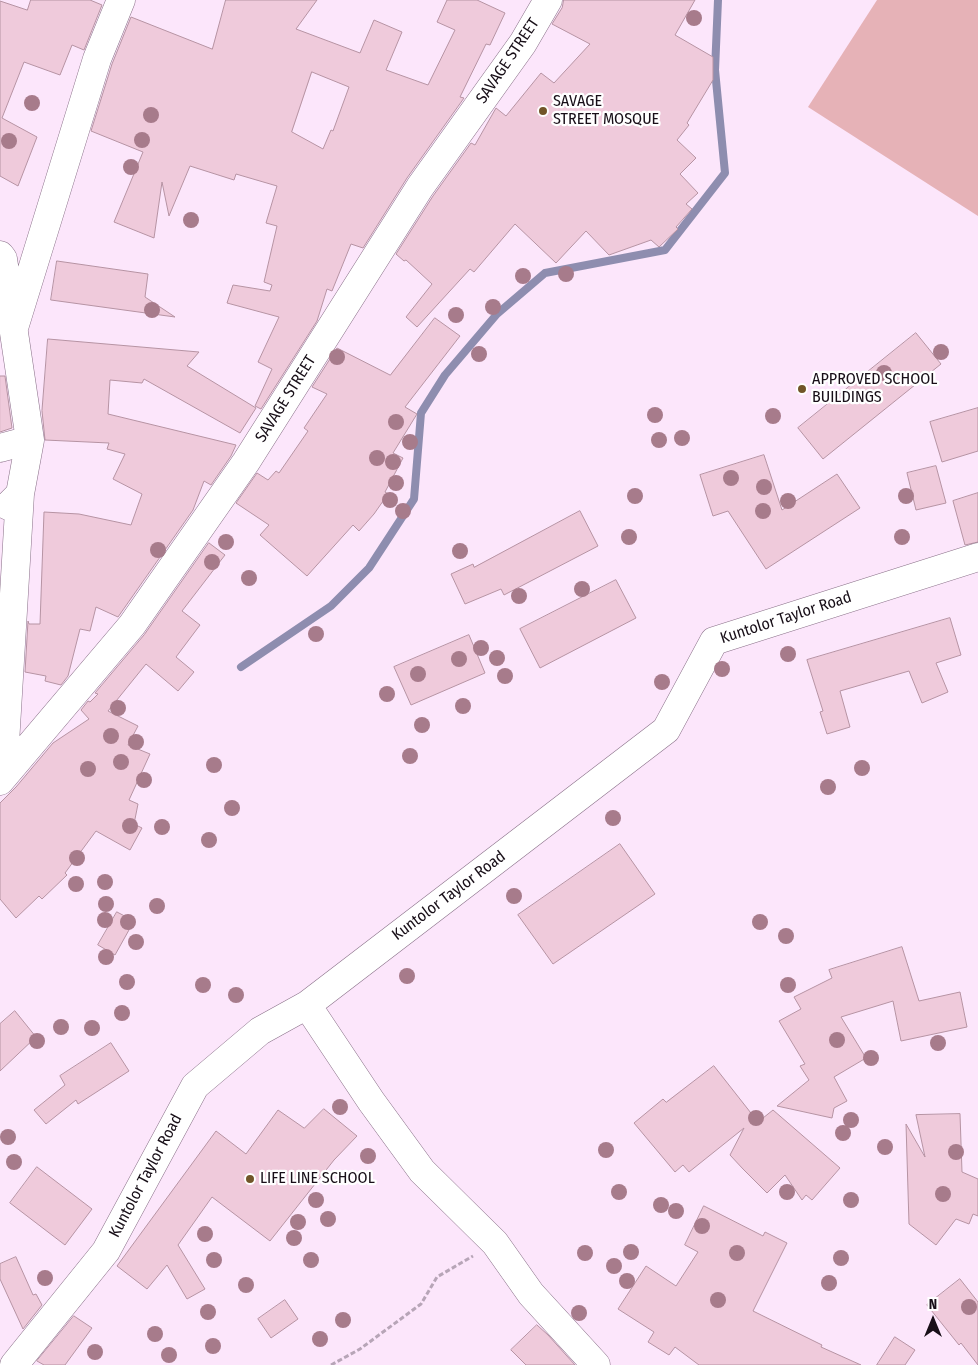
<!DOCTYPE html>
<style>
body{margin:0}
#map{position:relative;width:978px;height:1365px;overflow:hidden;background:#fce6fb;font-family:"Fira Sans Condensed",sans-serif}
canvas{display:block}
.north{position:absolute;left:908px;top:1295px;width:50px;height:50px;-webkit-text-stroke:4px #fff;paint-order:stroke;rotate:0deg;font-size:14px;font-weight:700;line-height:20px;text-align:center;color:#180f18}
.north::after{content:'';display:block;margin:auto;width:18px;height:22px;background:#180f18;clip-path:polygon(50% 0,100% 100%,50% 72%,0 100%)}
</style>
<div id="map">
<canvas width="978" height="1365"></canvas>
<div class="north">N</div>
</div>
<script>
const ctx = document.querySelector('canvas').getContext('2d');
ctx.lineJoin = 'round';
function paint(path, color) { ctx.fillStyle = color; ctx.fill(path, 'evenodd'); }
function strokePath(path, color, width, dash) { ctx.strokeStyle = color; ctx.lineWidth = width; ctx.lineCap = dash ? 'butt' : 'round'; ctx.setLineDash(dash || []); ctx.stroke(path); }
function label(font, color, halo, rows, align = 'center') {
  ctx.font = font + ' "Fira Sans Condensed",sans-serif'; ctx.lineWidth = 4.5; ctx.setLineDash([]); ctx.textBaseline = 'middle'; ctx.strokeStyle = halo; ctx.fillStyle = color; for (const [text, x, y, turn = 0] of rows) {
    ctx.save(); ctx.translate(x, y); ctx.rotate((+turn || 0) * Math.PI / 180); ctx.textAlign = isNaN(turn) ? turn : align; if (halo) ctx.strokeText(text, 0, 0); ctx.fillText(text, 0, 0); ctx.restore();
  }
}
const green = new Path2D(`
 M877 0H978V216L808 107Z`);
const stream = new Path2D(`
 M241 667 331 606 369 568 414 499 421 413 445 375 497 314 545 273 665 250 725 173 715 70 718 0`);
const building = new Path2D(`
 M31 0H90L102 5 84 50 72 45 60 75 24 62 2 118 37 137 18 186 0 176V1L27 10Z
 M226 0H317L296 29 360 53 374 20 402 32 386 70 428 85 455 30 437 22 447 0H477L505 13 490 45 486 44 460 97 464 98 407 178 363 248 351 244 332 291 327 289 317 321 261 409 255 406 272 369 258 362 279 317 227 303 233 285 270 291 272 285 264 282 277 226 266 223 277 186 236 174 234 180 190 166 169 216 162 182 154 238 114 222 143 152 91 131 112 64 131 17 212 49ZM312 72 349 87 333 131 331 130 323 149 292 132Z
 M564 0H695L675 35 713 57V80L687 123 689 125 677 140 696 158 680 174 698 193 686 204 692 209 676 227 678 229 659 247 651 240 609 255 586 231 556 263 515 224 474 272 470 269 417 327 406 317 432 284 406 260 404 261 396 254 433 196 471 143 475 145 496 108 506 116 541 73 554 83 590 44 552 24 562 8Z
 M57 261 148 274 145 297 175 317 51 300Z
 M435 318 460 336 405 407 417 414 393 453 403 458 385 492 388 494 374 514 359 531 353 525 307 576 260 535 269 525 236 503 257 473 268 480 276 471 279 473 308 431 304 428 327 394 312 387 337 348 390 375Z
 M916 333 941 364 823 459 798 428Z
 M48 339 199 352 187 366 256 408 240 433 144 379 142 383 110 380 108 414 236 445 231 456 211 485 204 481 193 510 118 617 96 607 90 631 80 629 68 676 61 685 45 681 46 676 25 672 28 621 29 624H40L44 512 79 514 131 525 142 494 113 479 125 454 107 449 109 443 45 440 42 411Z
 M0 376H5L12 428 0 432Z
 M978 408V451L942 462 930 422Z
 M764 455 782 510 837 474 860 508 766 569 728 511 713 516 700 475Z
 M936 466 946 503 916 510 907 473Z
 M978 493V542L965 545 953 501Z
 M580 511 598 546 504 595 501 589 465 604 451 574 473 564 474 567Z
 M209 543 225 555 182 611 200 625 176 657 194 672 178 691 146 664 108 711 138 726 128 745 150 754 129 800 138 804 134 824 142 828 130 850 96 831 65 873 67 875 42 899 39 896 16 918 0 899V803L16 787 53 743 89 719 81 710 88 701 90 702 98 694 95 693 144 635Z
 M616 580 636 618 540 668 520 629Z
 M950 618 961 655 936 663 948 692 922 703 909 671 840 691 850 727 827 734 820 712 823 711 807 660Z
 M469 635 485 673 411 705 394 667Z
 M620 844 655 894 553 964 518 915Z
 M117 912 134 921 115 955 98 945Z
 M902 947 919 1001 960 992 967 1027 901 1041 893 1001 841 1017 866 1058 834 1077 847 1101 834 1108 832 1118 777 1106 809 1080 800 1066 805 1064 779 1021 801 1009 794 997 832 978 829 970Z
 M15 1011 36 1037 0 1071V1024Z
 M111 1043 129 1071 78 1104 76 1100 46 1124 34 1110 65 1085 60 1076Z
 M714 1066 758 1122 773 1110 840 1168 812 1200 806 1195 802 1200 785 1175 767 1193 743 1169 730 1155 744 1128 689 1172 683 1165 675 1172 634 1123 663 1099 666 1102Z
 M324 1109 357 1136 334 1160 270 1241 212 1197 178 1245 205 1289 187 1299 167 1265 147 1289 117 1266 216 1131 246 1154 278 1110 304 1128Z
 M960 1114 962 1172 978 1179V1216L973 1214 969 1224 956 1219 936 1245 909 1224 906 1124 925 1157 916 1115Z
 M37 1167 92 1209 65 1245 10 1203Z
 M704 1206 763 1236 765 1232 787 1243 753 1311 822 1345 821 1347 861 1365H699L675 1347 669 1355 648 1342 654 1332 618 1309 646 1266 676 1286 698 1252 685 1245Z
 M16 1257 33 1295 36 1294 42 1305 23 1329 0 1279V1264Z
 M960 1279 978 1302V1365L961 1343 959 1345 927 1305Z
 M285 1300 298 1319 271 1338 258 1319Z
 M74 1316 92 1328 65 1365H44L37 1361Z
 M537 1325 548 1335 575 1365H526L511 1350Z
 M895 1337 915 1350 905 1365H877Z`);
const path = new Path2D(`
 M331 1365 360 1349 421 1304 437 1277 473 1256`);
const street = new Path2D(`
 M0 255 3 259 30 440 20 494 8 506
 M14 328 97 59 121 0
 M0 448 30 440
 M3 777 20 494
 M0 781 132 625 246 462 420 187 523 43 548 0
 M307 1005 371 1101 422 1171 495 1243 531 1294 596 1365
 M14 1365 106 1251 195 1086 260 1031 307 1005 666 730 714 641 978 557`);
const trees = [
 [694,18],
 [32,103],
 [151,115],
 [142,140],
 [9,141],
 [131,167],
 [191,220],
 [566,274],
 [523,276],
 [493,307],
 [152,310],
 [456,315],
 [941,352],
 [479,354],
 [337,357],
 [884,373],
 [655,415],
 [773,416],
 [396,422],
 [682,438],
 [659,440],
 [410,442],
 [377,458],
 [393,462],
 [731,478],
 [396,483],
 [764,487],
 [635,496],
 [906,496],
 [390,500],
 [788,501],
 [403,511],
 [763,511],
 [629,537],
 [902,537],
 [226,542],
 [158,550],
 [460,551],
 [212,562],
 [249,578],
 [582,589],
 [519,596],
 [316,634],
 [481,648],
 [788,654],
 [497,658],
 [459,659],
 [722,669],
 [418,674],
 [505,676],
 [662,682],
 [387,694],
 [463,706],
 [118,708],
 [422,725],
 [111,736],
 [136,742],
 [410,756],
 [121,762],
 [214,765],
 [862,768],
 [88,769],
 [144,780],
 [828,787],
 [232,808],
 [613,818],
 [130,826],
 [162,827],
 [209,840],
 [77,858],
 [105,882],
 [76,884],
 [514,896],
 [106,904],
 [157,906],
 [105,920],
 [128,922],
 [760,922],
 [786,936],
 [136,942],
 [106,957],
 [407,976],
 [127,982],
 [203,985],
 [788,985],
 [236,995],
 [122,1013],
 [61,1027],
 [92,1028],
 [837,1040],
 [37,1041],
 [938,1043],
 [871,1058],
 [340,1107],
 [756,1118],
 [851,1120],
 [843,1133],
 [8,1137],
 [885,1147],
 [606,1150],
 [956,1152],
 [368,1156],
 [14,1162],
 [619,1192],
 [787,1192],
 [943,1194],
 [316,1200],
 [851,1200],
 [661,1205],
 [676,1211],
 [328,1219],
 [298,1222],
 [702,1226],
 [205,1234],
 [294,1238],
 [631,1252],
 [585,1253],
 [737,1253],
 [841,1258],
 [214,1260],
 [311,1260],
 [614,1266],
 [45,1278],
 [627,1281],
 [829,1283],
 [246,1285],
 [718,1300],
 [969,1307],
 [208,1312],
 [579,1313],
 [343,1320],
 [155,1334],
 [320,1339],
 [213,1346],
 [95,1352],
 [169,1355]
];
const markers = [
 [543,111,5,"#715528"],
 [802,389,5,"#715528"],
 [250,1179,5,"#715528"]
];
const streetNames = [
 ["SAVAGE STREET",508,61,-56],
 ["SAVAGE STREET",286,399,-58],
 ["Kuntolor Taylor Road",786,618,-18],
 ["Kuntolor Taylor Road",449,896,-37],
 ["Kuntolor Taylor Road",146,1176,-62]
];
const poiNames = [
 ["SAVAGE",553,102],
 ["STREET MOSQUE",553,120],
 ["APPROVED SCHOOL",812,380],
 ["BUILDINGS",812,398],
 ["LIFE LINE SCHOOL",260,1179]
];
paint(green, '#e6b2b7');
strokePath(stream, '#8e8daf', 8);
paint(building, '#efcadb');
strokePath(building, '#b693a3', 1);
strokePath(street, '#897088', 29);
strokePath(path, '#b7a5b7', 3, [5, 2.5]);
strokePath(street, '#fff', 28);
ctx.fillStyle = '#a77b8b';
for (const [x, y] of trees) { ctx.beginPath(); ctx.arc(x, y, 8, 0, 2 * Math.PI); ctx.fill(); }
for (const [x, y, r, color] of markers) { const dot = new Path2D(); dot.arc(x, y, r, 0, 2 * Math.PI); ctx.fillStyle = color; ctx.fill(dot); strokePath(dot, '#fff', 2); }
label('16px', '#180f18', '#fff', streetNames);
label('16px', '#180f18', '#fff', poiNames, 'left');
</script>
